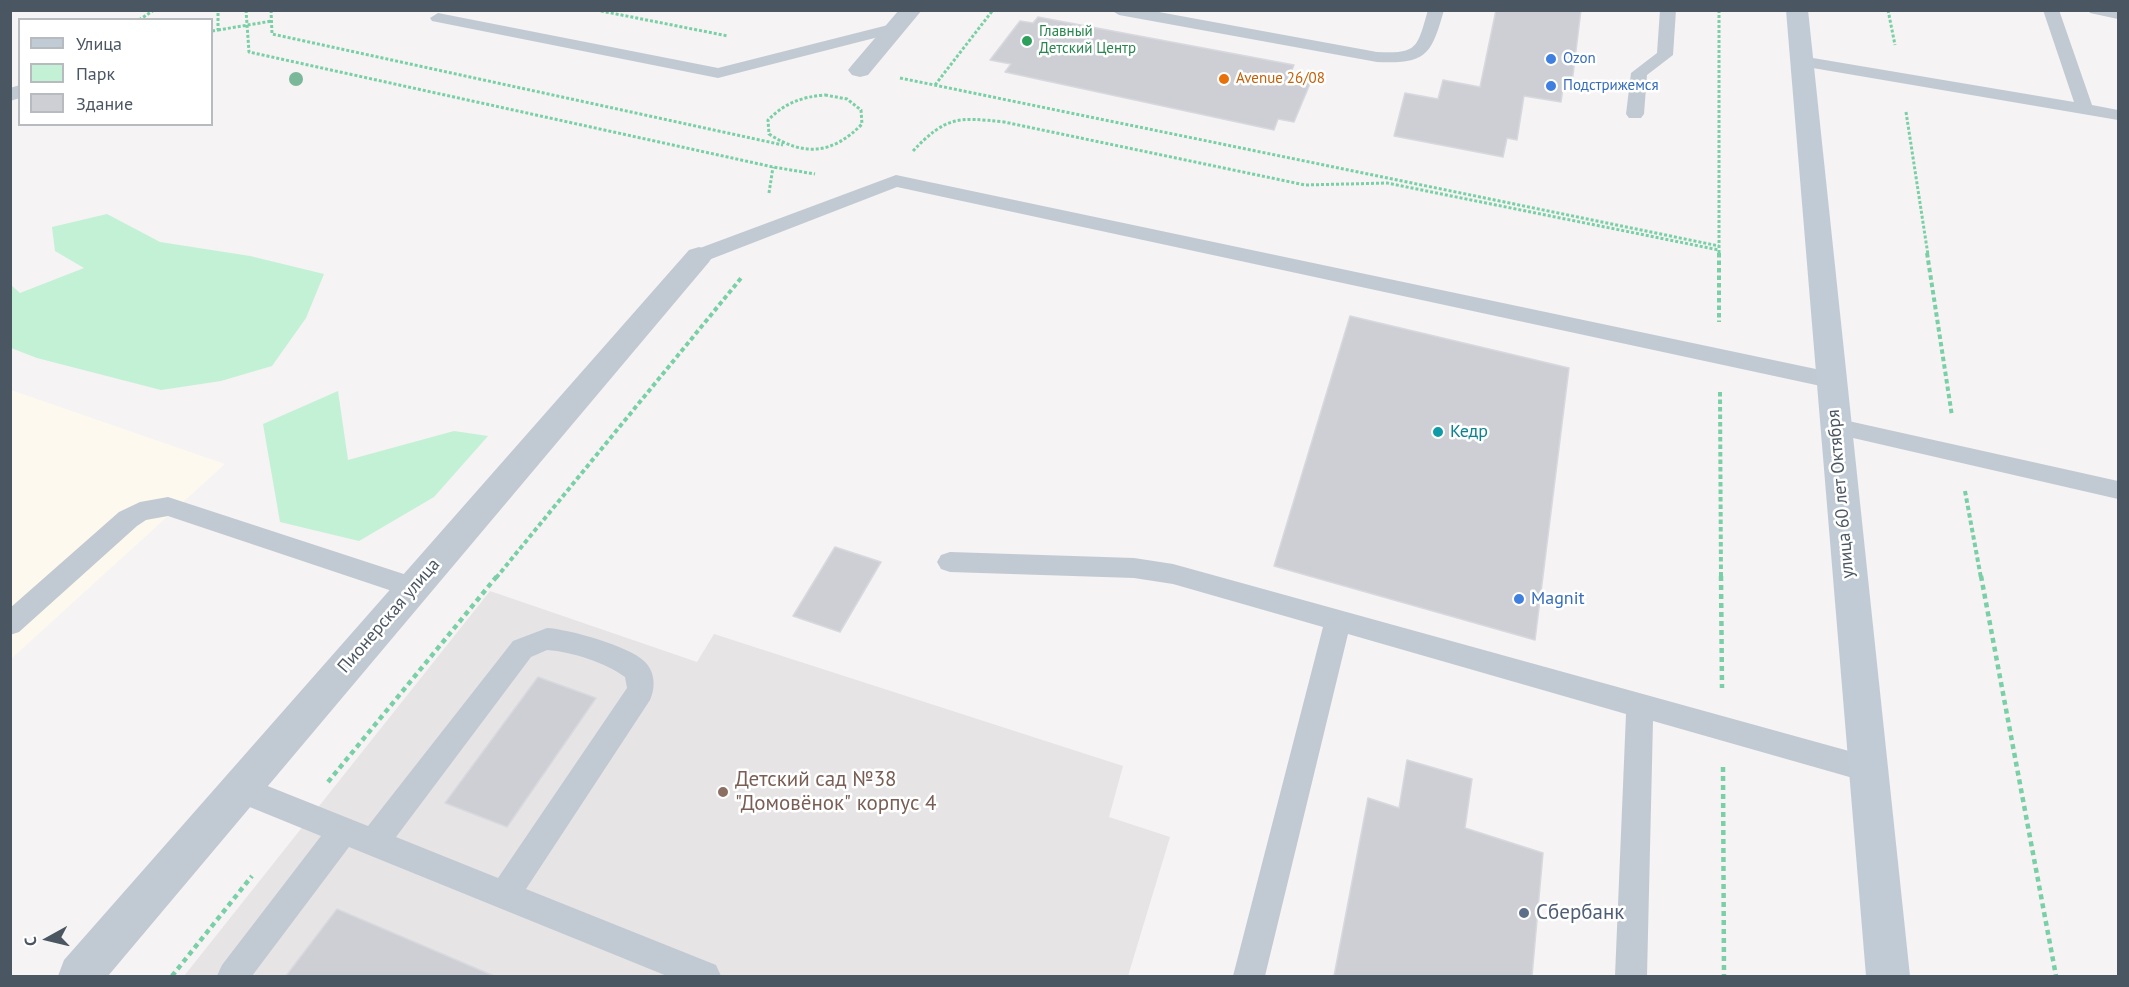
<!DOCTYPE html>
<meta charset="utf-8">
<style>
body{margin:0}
#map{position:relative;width:2129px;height:987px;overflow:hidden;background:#f5f3f3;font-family:"PT Sans",sans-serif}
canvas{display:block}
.frame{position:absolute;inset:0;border:12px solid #4a5661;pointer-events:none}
.legend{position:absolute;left:18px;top:18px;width:195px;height:108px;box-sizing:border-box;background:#fff;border:2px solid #b7bbc0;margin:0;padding:8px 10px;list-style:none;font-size:18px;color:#4a5661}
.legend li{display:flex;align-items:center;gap:12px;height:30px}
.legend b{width:30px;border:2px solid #b7bbc0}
.north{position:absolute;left:18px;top:909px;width:60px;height:60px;-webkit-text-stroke:4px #fff;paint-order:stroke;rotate:262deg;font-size:16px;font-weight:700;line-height:24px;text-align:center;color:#4a5661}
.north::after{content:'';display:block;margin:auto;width:21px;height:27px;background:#4a5661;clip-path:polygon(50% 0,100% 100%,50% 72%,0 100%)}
</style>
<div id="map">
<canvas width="2129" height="987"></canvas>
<div class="frame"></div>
<ul class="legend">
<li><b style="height:8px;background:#c1cbd6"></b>Улица</li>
<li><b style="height:16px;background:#c3f1d5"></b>Парк</li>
<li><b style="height:16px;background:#cdcfd5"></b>Здание</li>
</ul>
<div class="north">С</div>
</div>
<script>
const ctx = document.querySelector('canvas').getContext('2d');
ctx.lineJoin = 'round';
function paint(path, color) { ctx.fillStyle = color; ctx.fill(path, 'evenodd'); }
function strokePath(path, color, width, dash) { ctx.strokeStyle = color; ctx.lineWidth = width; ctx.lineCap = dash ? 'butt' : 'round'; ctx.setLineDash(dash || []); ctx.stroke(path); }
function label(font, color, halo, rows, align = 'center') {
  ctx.font = font + ' "PT Sans",sans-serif'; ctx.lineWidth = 5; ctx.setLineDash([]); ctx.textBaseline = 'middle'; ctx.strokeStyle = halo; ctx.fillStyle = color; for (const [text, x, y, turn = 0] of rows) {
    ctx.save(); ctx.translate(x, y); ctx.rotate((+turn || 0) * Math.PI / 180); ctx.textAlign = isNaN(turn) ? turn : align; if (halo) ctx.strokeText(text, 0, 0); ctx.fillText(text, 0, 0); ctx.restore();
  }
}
const commercial = new Path2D(`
 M11 390 225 464 11 659Z`);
const education = new Path2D(`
 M490 591 697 662 714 634 1123 766 1109 817 1170 837 1128 976H184Z`);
const green = new Path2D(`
 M107 214 160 242 250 256 324 274 306 318 272 366 221 381 161 390 37 358 11 348V285L20 293 84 268 55 251 52 227Z
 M338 391 348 460 454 431 488 436 434 497 359 541 280 522 263 424Z`);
const building = new Path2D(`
 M1496 10H1581L1572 83 1564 81 1561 102 1524 96 1517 140 1507 138 1503 157 1394 136 1405 93 1438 99 1443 80 1480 87Z
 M1038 17 1294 65 1290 75 1312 79 1294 122 1278 119 1274 130 1005 72 1011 64 990 60 1020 21 1033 23Z
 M1350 316 1569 368 1535 640 1274 566Z
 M835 547 881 562 840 632 793 616Z
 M538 677 596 698 507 827 445 803Z
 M1407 760 1472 779 1465 828 1543 853 1532 976H1334L1368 798 1399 808Z
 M337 909 494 976H286Z`);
const pathFar2 = new Path2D(`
 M246 10 249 52 773 167 815 174
 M271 10 272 34 783 145
 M596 10 728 36
 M1719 10V255
 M1888 10 1895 45
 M139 20 154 10
 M218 30 272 21
 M212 31 218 30V10
 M900 78 1719 246
 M935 85 993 10
 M825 95 847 99 861 110 862 124C833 154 804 157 769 134L768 120C785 103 801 97 825 95Z
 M1906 112 1928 255
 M913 151C946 116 958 117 1004 122L1305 185 1387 183 1719 250
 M769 193 773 167`);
const pathFar1 = new Path2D(`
 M1719 253V322
 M1927 253 1952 416
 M1720 392 1721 578
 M1965 491 1981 578
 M496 578 742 277`);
const path = new Path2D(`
 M1721 576 1722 688
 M1981 576 2056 976
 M1723 767 1724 976
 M328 782 497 576
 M172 976 252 876`);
const service = new Path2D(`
 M1111 10H1148L1377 52C1418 54 1417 48 1428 10H1444C1431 56 1426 64 1377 62L1119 15Z
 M1660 10H1676L1673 55 1647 75 1644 114 1641 118H1629L1626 114 1631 73 1657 53Z
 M2043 10H2059L2092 105 2118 110V120L1801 66 1793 61 1801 56 2074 102Z
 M2088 10H2118V19L2090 13Z
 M438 13 718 68 896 23 904 28 902 31 718 78 432 21 430 18Z
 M20 85V98L10 101V88Z
 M896 175 1830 372 1838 374 1841 380 1838 386 1830 388 897 187 706 261 699 262 692 261 689 256 692 251Z
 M1835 418 2118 481V499L1827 432 1824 426 1827 420Z
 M168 497 422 580 426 587 422 594 413 598 168 516 146 520 137 526 19 632 10 635V608L119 512 140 502Z
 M950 552 1134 558 1173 564 1867 756 1877 760 1881 769 1877 778 1867 782 1653 721 1647 976H1615L1626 714 1348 634 1265 976H1233L1323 627 1173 584 1134 578 950 572 941 569 937 562 941 555Z
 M547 628C568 629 629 646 644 661 655 671 656 687 650 700L526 889 716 965 721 976H667L349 847 252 976H217L222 965 321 836 230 799 226 789 230 779 240 775 368 826 513 641ZM547 650C573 652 604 662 625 677L627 688 498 878 396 837 531 657Z`);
const minor = new Path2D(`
 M899 10H922L868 75 860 77 852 75 848 70 852 65Z
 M699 247 709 250 713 256 709 262 108 976H58L64 960 689 250Z`);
const secondary = new Path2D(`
 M1786 10H1808L1910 976H1866Z`);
const trees = [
 [296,79]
];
const markers = [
 [1027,41,6,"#2e9e5b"],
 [1551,59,6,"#3f7fe0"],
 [1224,79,6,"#e8710a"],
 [1551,86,6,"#3f7fe0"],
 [1438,432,6,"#0f9aa8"],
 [1519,599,6,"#3f7fe0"],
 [723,792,6,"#8d6e63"],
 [1524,913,6,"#5c6f8a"]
];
const farLeisurenames = [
 ["Главный",1039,32],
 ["Детский Центр",1039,49]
];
const farShopnames = [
 ["Ozon",1563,59],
 ["Подстрижемся",1563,86]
];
const farFoodnames = [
 ["Avenue 26/08",1236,79]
];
const cultureNames = [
 ["Кедр",1450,432]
];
const streetNames = [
 ["улица 60 лет Октября",1841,494,-95],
 ["Пионерская улица",389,616,-49]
];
const shopNames = [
 ["Magnit",1531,599]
];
const nearEducationnames = [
 ["Детский сад №38",735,780],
 ["\"Домовёнок\" корпус 4",735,804]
];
const nearServicenames = [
 ["Сбербанк",1536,913]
];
paint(commercial, '#fdf9ef');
paint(education, '#e6e4e5');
paint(green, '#c3f1d5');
paint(building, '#cdcfd5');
strokePath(building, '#d7d9de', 1.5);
strokePath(pathFar2, '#7ad0a6', 3, [3, 2]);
strokePath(pathFar1, '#7ad0a6', 4, [4.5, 3]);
strokePath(path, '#7ad0a6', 4.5, [5, 4]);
paint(service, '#c1cad2');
paint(minor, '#c1cad2');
paint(secondary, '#c1cbd6');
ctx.fillStyle = '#7bb799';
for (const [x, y] of trees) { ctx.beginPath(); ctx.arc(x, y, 7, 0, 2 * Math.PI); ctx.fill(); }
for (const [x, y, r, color] of markers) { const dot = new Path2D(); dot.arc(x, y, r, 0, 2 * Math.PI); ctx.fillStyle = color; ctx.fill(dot); strokePath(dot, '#fff', 2); }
label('15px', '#27864d', '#fff', farLeisurenames, 'left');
label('15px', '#366cbe', '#fff', farShopnames, 'left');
label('15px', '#c56008', '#fff', farFoodnames, 'left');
label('18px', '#0d838f', '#fff', cultureNames, 'left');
label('18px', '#4a5661', '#fff', streetNames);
label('18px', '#366cbe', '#fff', shopNames, 'left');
label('21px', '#785e54', '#fff', nearEducationnames, 'left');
label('21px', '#4e5e75', '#fff', nearServicenames, 'left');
</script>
